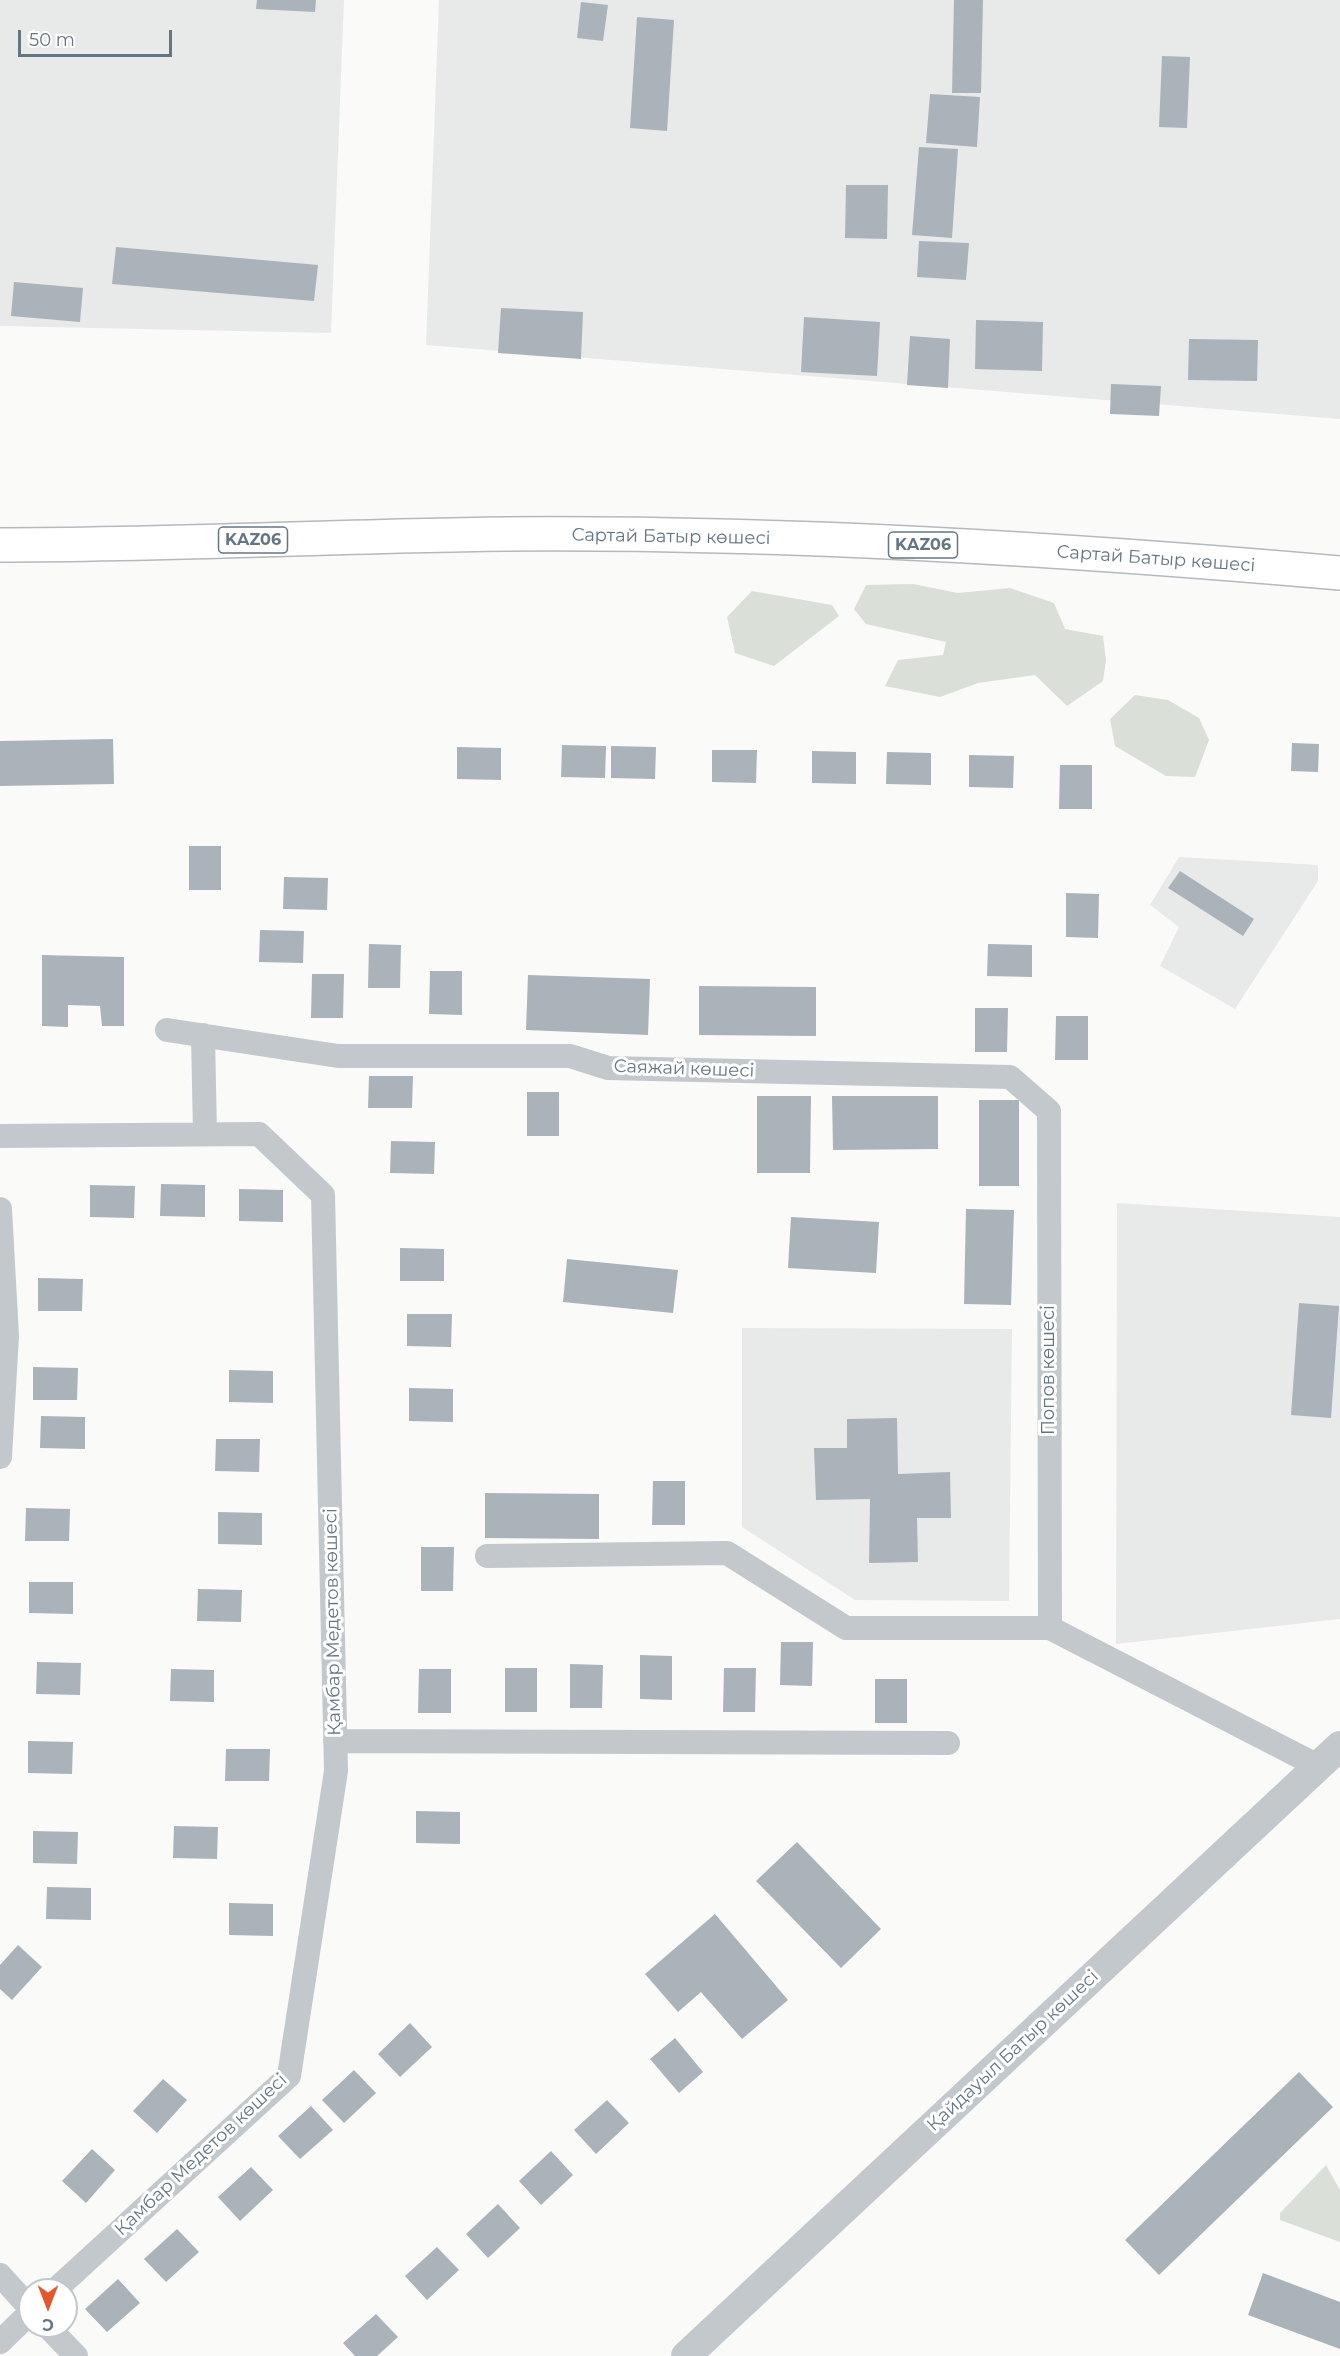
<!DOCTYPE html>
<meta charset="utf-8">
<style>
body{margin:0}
#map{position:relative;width:1340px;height:2356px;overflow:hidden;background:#fafaf8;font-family:Montserrat,sans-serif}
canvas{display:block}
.north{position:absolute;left:18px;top:2278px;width:60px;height:60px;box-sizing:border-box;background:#fff;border:2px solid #c1c8cd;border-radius:50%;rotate:180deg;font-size:16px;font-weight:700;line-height:24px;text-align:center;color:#657683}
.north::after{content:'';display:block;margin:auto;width:21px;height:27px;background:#e4572e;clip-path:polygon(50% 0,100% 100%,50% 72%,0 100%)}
.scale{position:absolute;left:18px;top:30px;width:154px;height:27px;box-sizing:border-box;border:3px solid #657683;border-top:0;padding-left:8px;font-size:18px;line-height:21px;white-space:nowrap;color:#657683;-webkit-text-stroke:4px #fff;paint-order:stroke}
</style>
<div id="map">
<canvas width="1340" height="2356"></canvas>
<div class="north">С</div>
<div class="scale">50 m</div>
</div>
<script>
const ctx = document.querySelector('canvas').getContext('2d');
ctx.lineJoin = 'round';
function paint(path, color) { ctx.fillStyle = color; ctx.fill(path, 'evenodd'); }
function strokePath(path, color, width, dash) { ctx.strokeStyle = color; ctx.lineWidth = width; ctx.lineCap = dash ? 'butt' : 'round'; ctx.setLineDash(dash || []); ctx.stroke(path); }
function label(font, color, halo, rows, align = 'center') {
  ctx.font = font + ' Montserrat,sans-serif'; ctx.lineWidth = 6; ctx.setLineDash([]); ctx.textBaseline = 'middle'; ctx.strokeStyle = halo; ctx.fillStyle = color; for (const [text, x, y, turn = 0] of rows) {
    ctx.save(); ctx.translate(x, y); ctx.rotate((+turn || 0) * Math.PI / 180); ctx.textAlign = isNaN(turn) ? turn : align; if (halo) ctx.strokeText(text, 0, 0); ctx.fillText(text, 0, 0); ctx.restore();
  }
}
const built = new Path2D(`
 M0 0H344L331 333 0 326Z
 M439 0H1340V419L426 345Z
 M1179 857 1318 865V881L1235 1009 1160 966 1179 927 1150 905Z
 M1117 1203 1340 1217V1619L1116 1644Z
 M742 1328 1012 1329 1009 1601 855 1600 742 1527Z`);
const green = new Path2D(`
 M913 584 958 593 1010 588 1054 603 1065 629 1103 636 1106 660 1103 681 1067 706 1035 675 978 683 940 697 885 686 898 660 943 655 946 642 866 624 854 609 866 585Z
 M752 591 832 605 839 616 774 666 735 653 727 617Z
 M1135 695 1168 700 1199 718 1209 740 1195 777 1166 776 1115 746 1110 719Z
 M1326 2165 1340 2190V2242L1280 2220V2213Z`);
const building = new Path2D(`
 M257 0H316L315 12 256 9Z
 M954 0H983L981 93H952Z
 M581 2 608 5 603 41 577 38Z
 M637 17 674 20 667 131 630 128Z
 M1162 56 1190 57 1187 128 1159 127Z
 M930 94 980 97 977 147 926 143Z
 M919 147 958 149 952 238 912 235Z
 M846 185H888L887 239 845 238Z
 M919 241 969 243 966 280 917 277Z
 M116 247 318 265 314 301 112 284Z
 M14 282 83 288 80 322 11 316Z
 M501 308 583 312 581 359 498 353Z
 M804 317 880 322 877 376 801 372Z
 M976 320 1043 322 1042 371 975 369Z
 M910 336 950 339 948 388 907 385Z
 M1189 339 1258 340 1257 381 1188 380Z
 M1111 384 1161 386 1159 416 1110 414Z
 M113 739 114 784 0 786V741Z
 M1292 743 1319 744 1318 772 1291 771Z
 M562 745 606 746 605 778 561 777Z
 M611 746 656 747 655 779 611 778Z
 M457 747 501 748V780L457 779Z
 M712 750H757L756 783 712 782Z
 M812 751 856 752V784L812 783Z
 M887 752 931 753V785L886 784Z
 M969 755 1014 756 1013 788 969 787Z
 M1060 765H1092V809H1059Z
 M189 846H221V890H189Z
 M1180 871 1254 919 1243 936 1168 888Z
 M284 877 328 878 327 910 283 909Z
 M1066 893 1099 894 1098 938 1066 937Z
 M260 930 304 931 303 963 259 962Z
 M369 944 401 945 400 988H368Z
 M988 944 1032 945V977L987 976Z
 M42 955 124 957V1026H102L100 1006 68 1005V1027L42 1026Z
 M430 971H462V1015L429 1014Z
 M312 974H344L343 1018H311Z
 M528 975 650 979 648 1035 526 1030Z
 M699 986 816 987V1036L699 1035Z
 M975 1008H1008L1007 1052H975Z
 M1056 1016H1088V1060H1055Z
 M369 1076H413L412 1108H368Z
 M527 1092H559V1136H527Z
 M757 1096H811L810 1173H757Z
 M832 1096H938V1149L833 1150Z
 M979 1100H1019V1186H979Z
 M391 1141 435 1142 434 1174 390 1173Z
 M161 1184 205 1185V1217L160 1216Z
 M90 1185 135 1186 134 1218 90 1217Z
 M239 1189 283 1190V1222L239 1221Z
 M966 1209 1014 1210 1011 1305 964 1304Z
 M791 1217 879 1222 876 1273 788 1268Z
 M400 1248 444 1249V1281H400Z
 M567 1259 678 1270 673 1313 563 1302Z
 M38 1278 83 1279 82 1311H38Z
 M1299 1303 1339 1306 1331 1418 1291 1415Z
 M407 1314H452L451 1347 407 1346Z
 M33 1367 78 1368 77 1400H33Z
 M229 1370 273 1371V1403L229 1402Z
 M409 1388 453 1389V1422L409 1421Z
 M41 1416 85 1417V1449L40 1448Z
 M897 1418 898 1474 950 1472 951 1518H917L918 1562 869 1563 870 1499 816 1500 814 1448H847V1419Z
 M216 1439H260L259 1472 215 1471Z
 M653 1481H685V1525H652Z
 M485 1493 599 1494V1539L485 1538Z
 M26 1508 70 1509 69 1541H25Z
 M218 1512 262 1513V1545L218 1544Z
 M421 1547H454L453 1591H421Z
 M29 1582H73V1614L29 1613Z
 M198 1589 242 1590 241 1622 197 1621Z
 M781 1642H813L812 1686 780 1685Z
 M640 1655 672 1656V1700L640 1699Z
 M37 1662 81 1663 80 1695 36 1694Z
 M570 1664 603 1665 602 1708H570Z
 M505 1668H537V1712H505Z
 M724 1668H756L755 1712H723Z
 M171 1669 214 1670V1702L170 1701Z
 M419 1669H451V1713H418Z
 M875 1679H907V1723H875Z
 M28 1741 73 1742 72 1774 28 1773Z
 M226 1749H270L269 1781H225Z
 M416 1811 460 1812V1844L416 1843Z
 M174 1826 218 1827 217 1859 173 1858Z
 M33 1831 78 1832 77 1864 33 1863Z
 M797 1842 881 1929 841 1968 756 1881Z
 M47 1887 91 1888V1920L46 1919Z
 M229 1903 273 1904V1936L229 1935Z
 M715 1914 788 2000 742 2039 701 1992 678 2012 645 1974Z
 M18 1945 42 1967 12 2000 0 1989V1965Z
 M410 2023 432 2047 400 2077 378 2054Z
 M675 2038 703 2072 679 2093 650 2059Z
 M354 2070 376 2093 344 2123 322 2100Z
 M1299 2072 1333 2107 1159 2275 1125 2240Z
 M163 2079 187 2100 157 2133 133 2111Z
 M607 2100 629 2123 596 2154 574 2130Z
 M311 2106 333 2130 300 2159 278 2136Z
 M92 2149 115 2170 86 2203 62 2181Z
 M551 2151 573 2175 541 2205 519 2181Z
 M251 2167 273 2190 240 2221 218 2197Z
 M498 2204 520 2228 488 2258 466 2234Z
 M177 2229 199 2252 166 2282 144 2259Z
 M437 2247 459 2270 427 2300 405 2276Z
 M1263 2273 1340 2302V2349L1248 2315Z
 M118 2279 140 2303 107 2332 85 2309Z
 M376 2314 398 2337 377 2356H355L343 2343Z`);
const minor = new Path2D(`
 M167 1030 338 1056H570L608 1068 1010 1077 1049 1111 1050 1628
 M203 1035 205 1134
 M0 1136 259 1134 323 1195 336 1771 289 2076 55 2290
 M0 1209 7 1336 0 1457
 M487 1556 727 1553 846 1628H1050L1318 1766
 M335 1741 948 1743
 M0 2275 30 2308
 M47 2326 76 2356
 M0 2342 30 2313`);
const tertiary = new Path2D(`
 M686 2356 1340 1746`);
const trunk = new Path2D(`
 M0 545C168 545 337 536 505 534 784 532 1063 549 1340 573`);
const shields = [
 [253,540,69],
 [923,545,69]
];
const shieldNames = [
 ["KАZ06",253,540],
 ["KАZ06",923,545]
];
const streetNames = [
 ["Сартай Батыр көшесі",671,537,1],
 ["Сартай Батыр көшесі",1156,559,4],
 ["Саяжай көшесі",684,1069,2],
 ["Попов көшесі",1049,1370,-90],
 ["Қамбар Медетов көшесі",333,1622,-91],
 ["Қайдауыл Батыр көшесі",1013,2051,-43],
 ["Қамбар Медетов көшесі",201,2155,-43]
];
paint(built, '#e8e9e9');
paint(green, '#dadfd7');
paint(building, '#aab3b9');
strokePath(trunk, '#b4b9bd', 36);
strokePath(minor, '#c3c8cc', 24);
strokePath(tertiary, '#c3c8cc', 30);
strokePath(trunk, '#fff', 33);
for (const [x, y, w] of shields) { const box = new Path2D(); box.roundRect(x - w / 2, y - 13, w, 26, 4.5); ctx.fillStyle = '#fff'; ctx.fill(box); strokePath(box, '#657683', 1.5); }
label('bold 16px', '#657683', null, shieldNames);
label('18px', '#657683', '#fff', streetNames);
</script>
